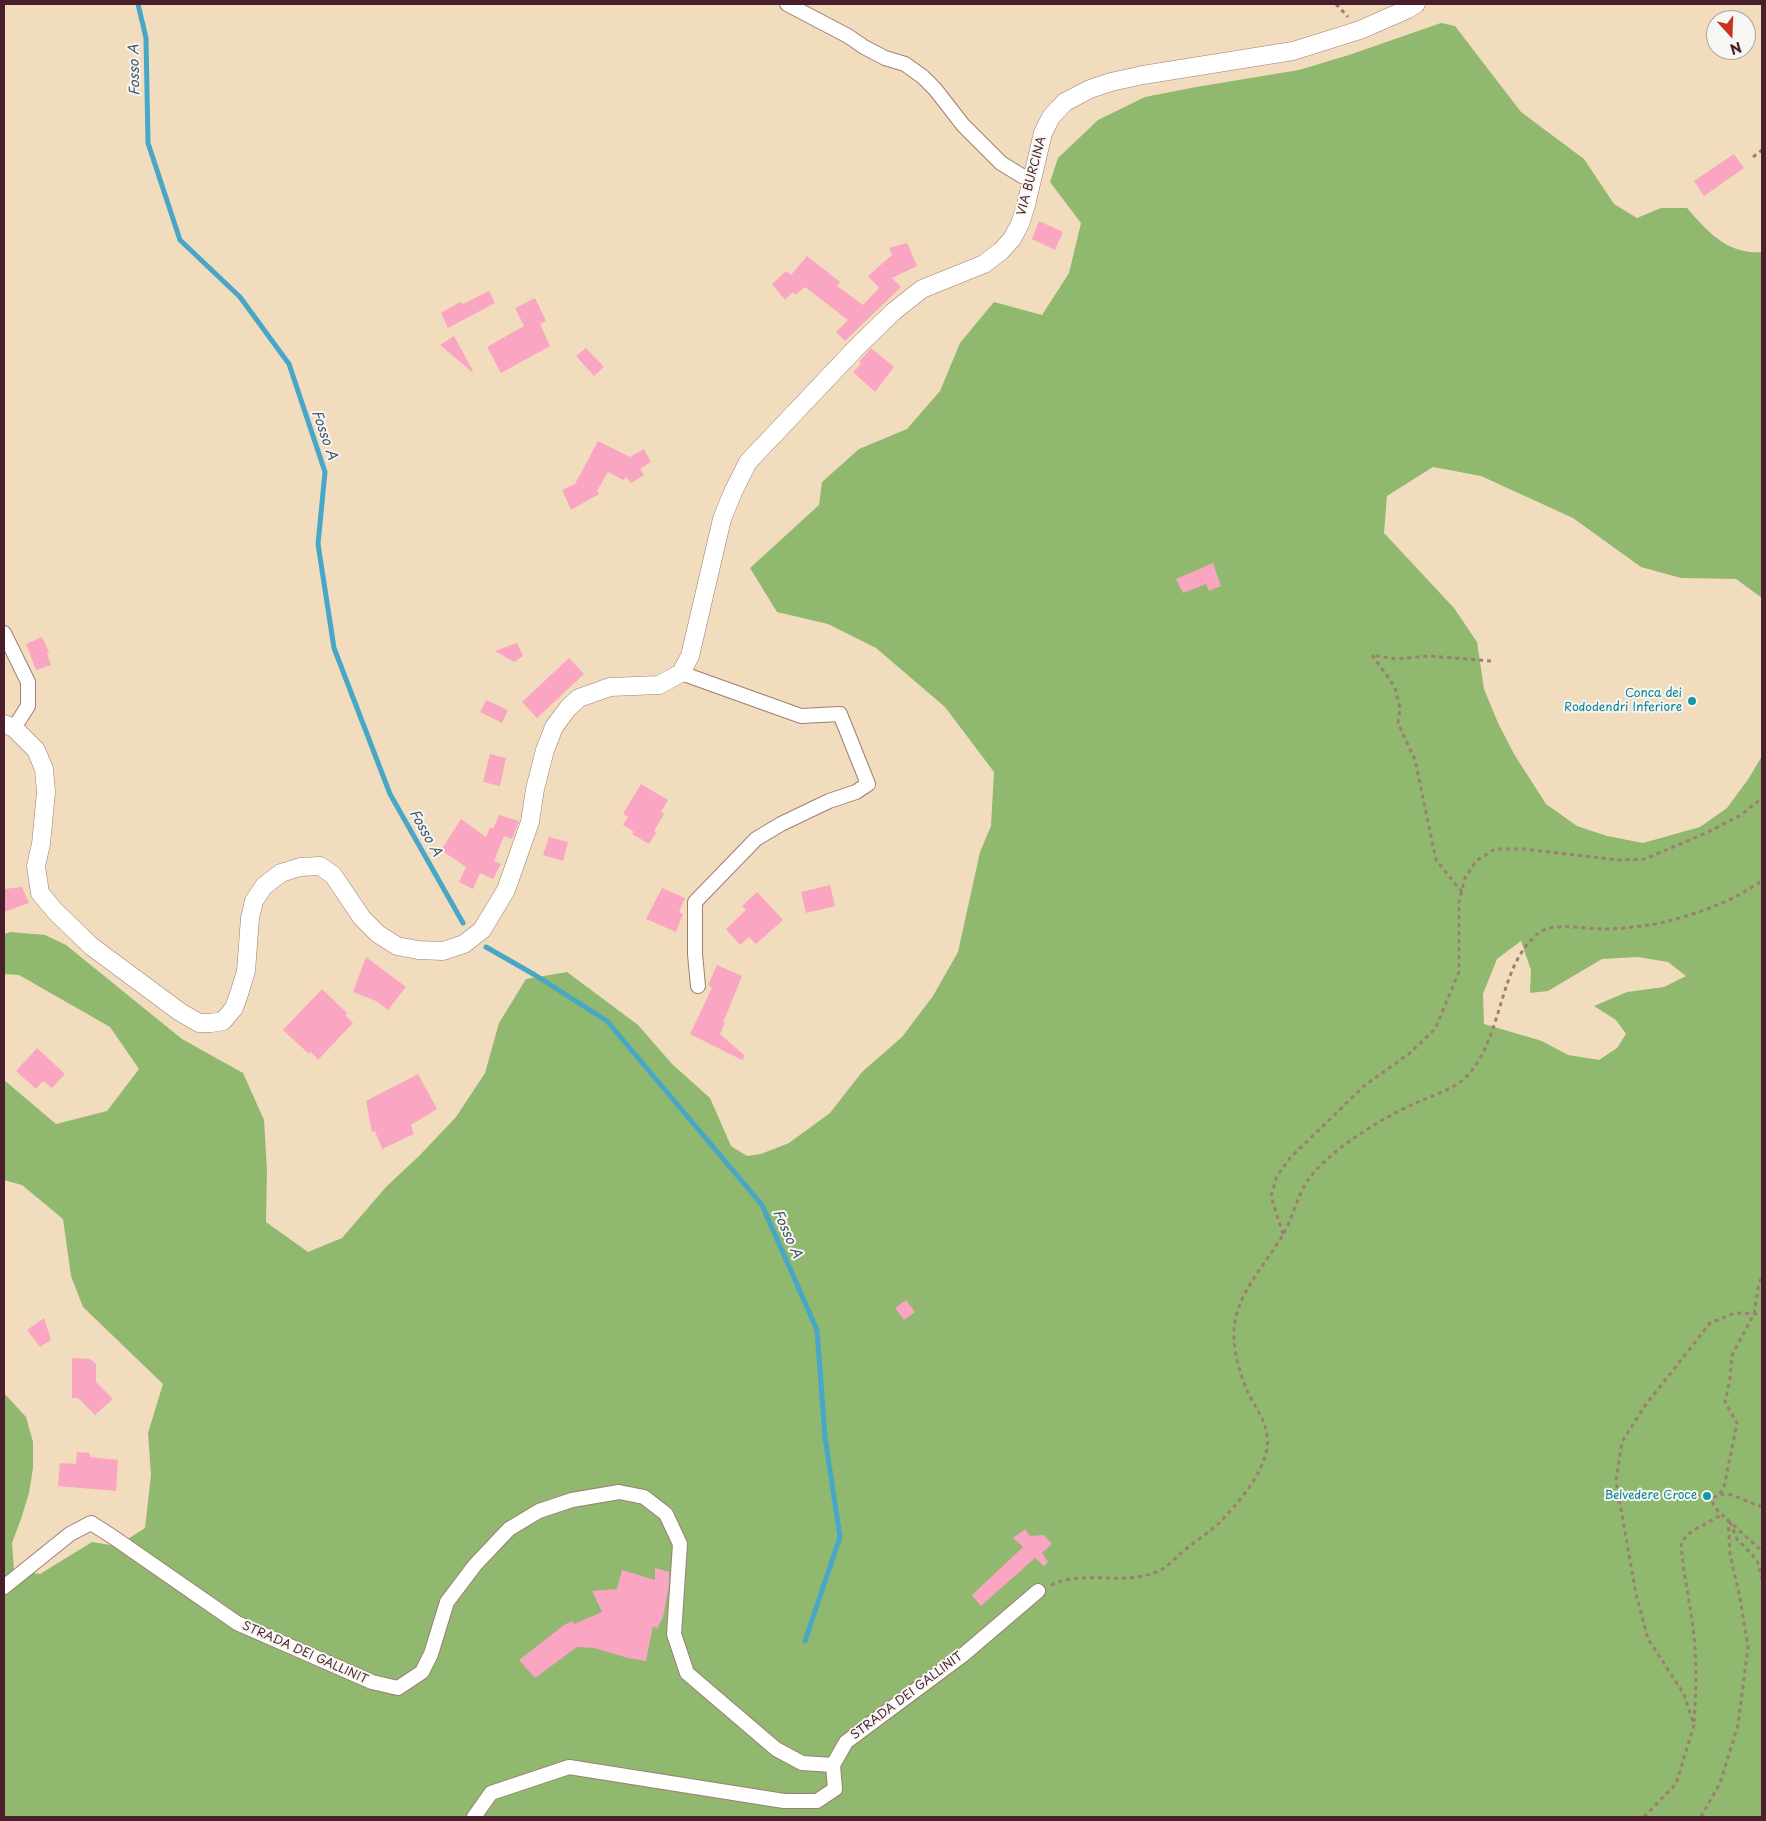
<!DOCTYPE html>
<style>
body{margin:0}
#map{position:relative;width:1766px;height:1821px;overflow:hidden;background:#f2dcbe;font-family:"Playpen Sans",sans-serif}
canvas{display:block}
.frame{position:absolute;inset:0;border:5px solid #4a1f2b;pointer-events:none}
.north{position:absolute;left:1706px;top:10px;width:50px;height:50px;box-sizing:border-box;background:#f6f6f2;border:1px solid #b1a0a2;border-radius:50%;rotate:160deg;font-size:14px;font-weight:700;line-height:20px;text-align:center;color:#4a1f2b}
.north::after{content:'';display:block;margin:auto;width:18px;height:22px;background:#c8321e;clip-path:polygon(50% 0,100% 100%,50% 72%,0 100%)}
</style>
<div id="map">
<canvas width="1766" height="1821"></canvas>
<div class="frame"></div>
<div class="north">N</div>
</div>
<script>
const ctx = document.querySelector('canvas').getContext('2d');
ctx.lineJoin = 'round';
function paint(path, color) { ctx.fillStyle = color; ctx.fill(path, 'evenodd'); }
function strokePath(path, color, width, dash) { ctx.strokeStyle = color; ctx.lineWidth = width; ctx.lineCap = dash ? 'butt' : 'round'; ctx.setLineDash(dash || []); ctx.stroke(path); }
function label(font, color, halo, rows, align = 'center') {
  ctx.font = font + ' "Playpen Sans",sans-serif'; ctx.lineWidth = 4; ctx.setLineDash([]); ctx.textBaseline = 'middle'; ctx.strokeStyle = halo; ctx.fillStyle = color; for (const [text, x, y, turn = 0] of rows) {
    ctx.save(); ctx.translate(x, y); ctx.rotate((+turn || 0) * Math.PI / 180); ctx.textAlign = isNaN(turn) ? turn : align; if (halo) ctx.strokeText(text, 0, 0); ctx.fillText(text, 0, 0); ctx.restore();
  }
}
const forest = new Path2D(`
 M1441 23 1455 26 1521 112 1584 159 1614 204 1637 218 1661 208H1687C1708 232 1728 255 1762 252V598L1736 579 1681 578 1641 567 1573 518 1481 476 1433 467 1387 496 1384 533 1454 608 1477 642 1484 689 1498 723 1514 754 1546 804 1577 826 1607 836 1643 843 1700 827 1727 808 1749 778 1762 756V1817H4V1393L26 1417 33 1442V1468L29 1493 21 1519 12 1543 14 1570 40 1574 92 1542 117 1546 145 1528 151 1475 148 1433 163 1384 83 1307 71 1276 63 1219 22 1185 4 1180V1080L56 1124 107 1111 139 1069 110 1027 19 975 4 974V934L11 932 45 935 66 945 182 1039 243 1073 264 1120 267 1171 266 1222 308 1252 342 1238 386 1187 420 1155 456 1117 485 1073 499 1023 526 979 567 972 638 1025 672 1064 710 1098 731 1146 747 1156 761 1154 789 1143 830 1113 862 1072 902 1037 933 996 958 952 980 852 991 826 994 772 945 707 876 648 828 624 777 612 750 568 819 505 822 482 859 449 907 429 940 391 960 343 994 302 1042 315 1069 273 1081 223 1050 182 1058 158 1098 120 1145 97 1196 87 1299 70 1349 55ZM1521 941 1531 970 1530 993 1548 991 1602 959 1638 957 1668 962 1686 976 1664 987 1627 992 1594 1006 1616 1020 1626 1034 1617 1048 1599 1060 1568 1055 1542 1041 1484 1024 1483 994 1497 959Z`);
const stream = new Path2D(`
 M138 4 146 38 148 143 180 240 240 297 289 364 325 472 318 544 334 648 390 794 463 923
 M486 947 535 975 607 1021 762 1205 817 1330 825 1437 840 1537 805 1641`);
const building = new Path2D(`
 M1734 154 1744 168 1704 196 1694 181Z
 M1039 221 1063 232 1055 250 1032 239Z
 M907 243 917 266 892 278 901 287 845 341 836 332 848 320 805 287 795 295 793 292 785 300 772 284 786 271 791 275 807 256 840 282 837 286 863 305 879 288 868 276 892 255 889 248Z
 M489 291 495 303 448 328 441 313 460 302 463 304Z
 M535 298 546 321 540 324 550 346 501 373 487 347 524 326 515 308Z
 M454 336 473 371 472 372 440 345Z
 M586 348 604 367 594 376 576 356Z
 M871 348 894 367 875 392 853 372 861 364 859 362Z
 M598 441 630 457 644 449 651 462 640 469 644 475 631 483 626 477 623 480 608 472 597 491 599 494 571 510 562 490 575 484Z
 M1213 563 1221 586 1209 591 1206 584 1183 593 1176 579Z
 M42 637 49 652 47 653 51 665 36 670 26 644Z
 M517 643 523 656 514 662 495 651Z
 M569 658 584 674 537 718 522 702Z
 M486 700 508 710 502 723 480 712Z
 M490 754 506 758 500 786 483 782Z
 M641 784 668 800 661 812 664 814 654 831 656 833 649 844 632 834 634 832 623 825 628 817 623 814Z
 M499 815 519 821 512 839 504 836 494 861 501 864 493 879 480 873 473 889 459 882 466 867 441 850 461 819 486 837 490 827 493 829Z
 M549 837 568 842 563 861 543 855Z
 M830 885 835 906 806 913 801 892Z
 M22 887 29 903 4 912V889Z
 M662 888 685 898 679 912 683 914 676 932 646 919Z
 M757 892 783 920 756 944 749 937 740 945 726 929 746 910 742 906Z
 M366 957 406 987 388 1010 376 1001 353 992Z
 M717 965 742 976 723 1023H725L720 1034 745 1056 742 1060 690 1034 712 988 708 985Z
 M322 989 347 1013 345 1015 353 1023 318 1060 311 1052 309 1054 283 1030Z
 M37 1048 65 1074 52 1088 43 1081 36 1089 16 1071Z
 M418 1074 437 1109 411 1125 414 1134 382 1149 375 1131 372 1132 366 1101Z
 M906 1300 915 1312 904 1320 895 1308Z
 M44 1318 51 1340 40 1347 27 1330Z
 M72 1358 90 1359 96 1364V1382L113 1399 95 1415 78 1398H72Z
 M77 1452 90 1453V1457L118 1460 116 1491 58 1486 60 1463 76 1464Z
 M1025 1529 1030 1536 1044 1535 1052 1544 1042 1553 1048 1562 1044 1566 1035 1558 981 1606 972 1595 1023 1547 1013 1538Z
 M655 1568 669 1572V1585L663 1617 657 1629 653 1626 646 1661 628 1658 594 1648 577 1647 535 1678 519 1660 564 1625 572 1621 574 1624 602 1612 592 1591 617 1589 622 1570 655 1580Z`);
const path = new Path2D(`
 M1336 4 1348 17
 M1753 157 1762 150
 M1462 892 1436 860 1415 760 1398 723 1400 708 1395 687 1372 655 1396 659 1428 656 1491 661
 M1283 1234 1271 1196 1277 1176 1290 1158 1364 1086 1410 1053 1435 1029 1459 972V902L1465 878 1476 861 1495 849H1524L1618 860 1645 859 1706 833 1741 815 1762 798
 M1720 1494 1724 1487 1737 1423 1725 1402 1730 1379 1732 1355 1754 1314 1759 1283 1762 1277
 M1762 1507 1732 1495 1720 1494 1713 1498V1505L1718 1511 1762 1551
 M1730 1522 1737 1539 1757 1560 1762 1579
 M1051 1585C1087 1568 1129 1589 1164 1568 1170 1564 1176 1558 1181 1553 1193 1543 1207 1534 1218 1524 1238 1504 1272 1465 1267 1435 1265 1419 1255 1407 1248 1393 1241 1376 1234 1355 1234 1336 1233 1296 1265 1266 1284 1233 1293 1217 1298 1194 1308 1180 1328 1151 1383 1117 1416 1103 1433 1095 1453 1090 1467 1076 1504 1037 1498 963 1540 932 1554 922 1586 929 1603 929 1618 929 1634 927 1649 925 1675 921 1714 908 1737 896 1746 891 1754 886 1762 881
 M1694 1722C1696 1693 1697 1666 1694 1637 1691 1606 1683 1574 1681 1542L1692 1531 1723 1514
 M1644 1817 1676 1784 1694 1725 1684 1694 1648 1639 1636 1594 1616 1481 1622 1442 1644 1407 1710 1323 1735 1313 1762 1314
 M1701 1817 1720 1783 1738 1725 1748 1647 1740 1598 1730 1554 1728 1519`);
const minor = new Path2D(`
 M787 4 848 36 864 47 885 58 905 64 923 77 935 89 963 125 1001 163 1022 176 1033 177
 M4 633 28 682V706L14 728
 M681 673 801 716 840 714 868 784 856 792 829 801 781 824 756 839 695 902V954L698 986
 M4 1587 70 1534 91 1523 113 1537 237 1623 372 1682 398 1688 422 1672 431 1654 447 1602 475 1565 509 1529 539 1511 572 1500 619 1492 644 1497 666 1514 680 1544 674 1634 687 1673 776 1749 802 1763 833 1765 846 1742 963 1655 1038 1591
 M474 1817 491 1793 569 1767 784 1801H817L835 1789 833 1765`);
const tertiary = new Path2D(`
 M4 724 14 728 36 750 44 769 46 792 41 844 36 866 40 893 55 911 91 946 180 1012 199 1023H211L223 1021 234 1008 239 994 246 971 250 918 254 901 264 886 281 873 300 867 320 866 333 875 362 918 378 934 397 946 418 950 443 951 464 944 482 930 506 890 530 822 535 789 545 750 554 727 568 708 579 698 610 687 659 685 681 673 690 656 722 519 733 492 748 462 858 346 893 312 922 289 984 264 1001 251 1012 239 1020 224 1026 205 1043 133 1051 117 1065 102 1090 89 1111 82 1143 75 1293 51 1360 30 1408 9 1416 4`);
const markers = [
 [1692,701,5,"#0f9aa8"],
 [1707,1496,5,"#0f9aa8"]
];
const streetNames = [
 ["VIA BURCINA",1032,176,-75],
 ["STRADA DEI GALLINIT",305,1653,24],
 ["STRADA DEI GALLINIT",907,1696,-37]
];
const cultureNames = [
 ["Conca dei",1682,694],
 ["Rododendri Inferiore",1682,708],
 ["Belvedere Croce",1697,1496]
];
const waterNames = [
 ["Fosso A",135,70,-91],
 ["Fosso A",324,435,71],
 ["Fosso A",425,833,61],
 ["Fosso A",787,1234,66]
];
paint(forest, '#90b86e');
strokePath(stream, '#48a7c7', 5);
paint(building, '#faa5c1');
strokePath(minor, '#9e7e74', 16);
strokePath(tertiary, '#9e7e74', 19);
strokePath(path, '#9e7e74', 3, [4, 4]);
strokePath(minor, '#fff', 14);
strokePath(tertiary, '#fff', 18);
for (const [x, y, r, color] of markers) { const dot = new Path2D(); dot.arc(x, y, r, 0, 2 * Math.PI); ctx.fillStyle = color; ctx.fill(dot); strokePath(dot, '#f6f6f2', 2); }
label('12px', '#4a1f2b', '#f6f6f2', streetNames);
label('12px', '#0d838f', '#f6f6f2', cultureNames, 'right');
label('italic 14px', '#495569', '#f6f6f2', waterNames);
</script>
